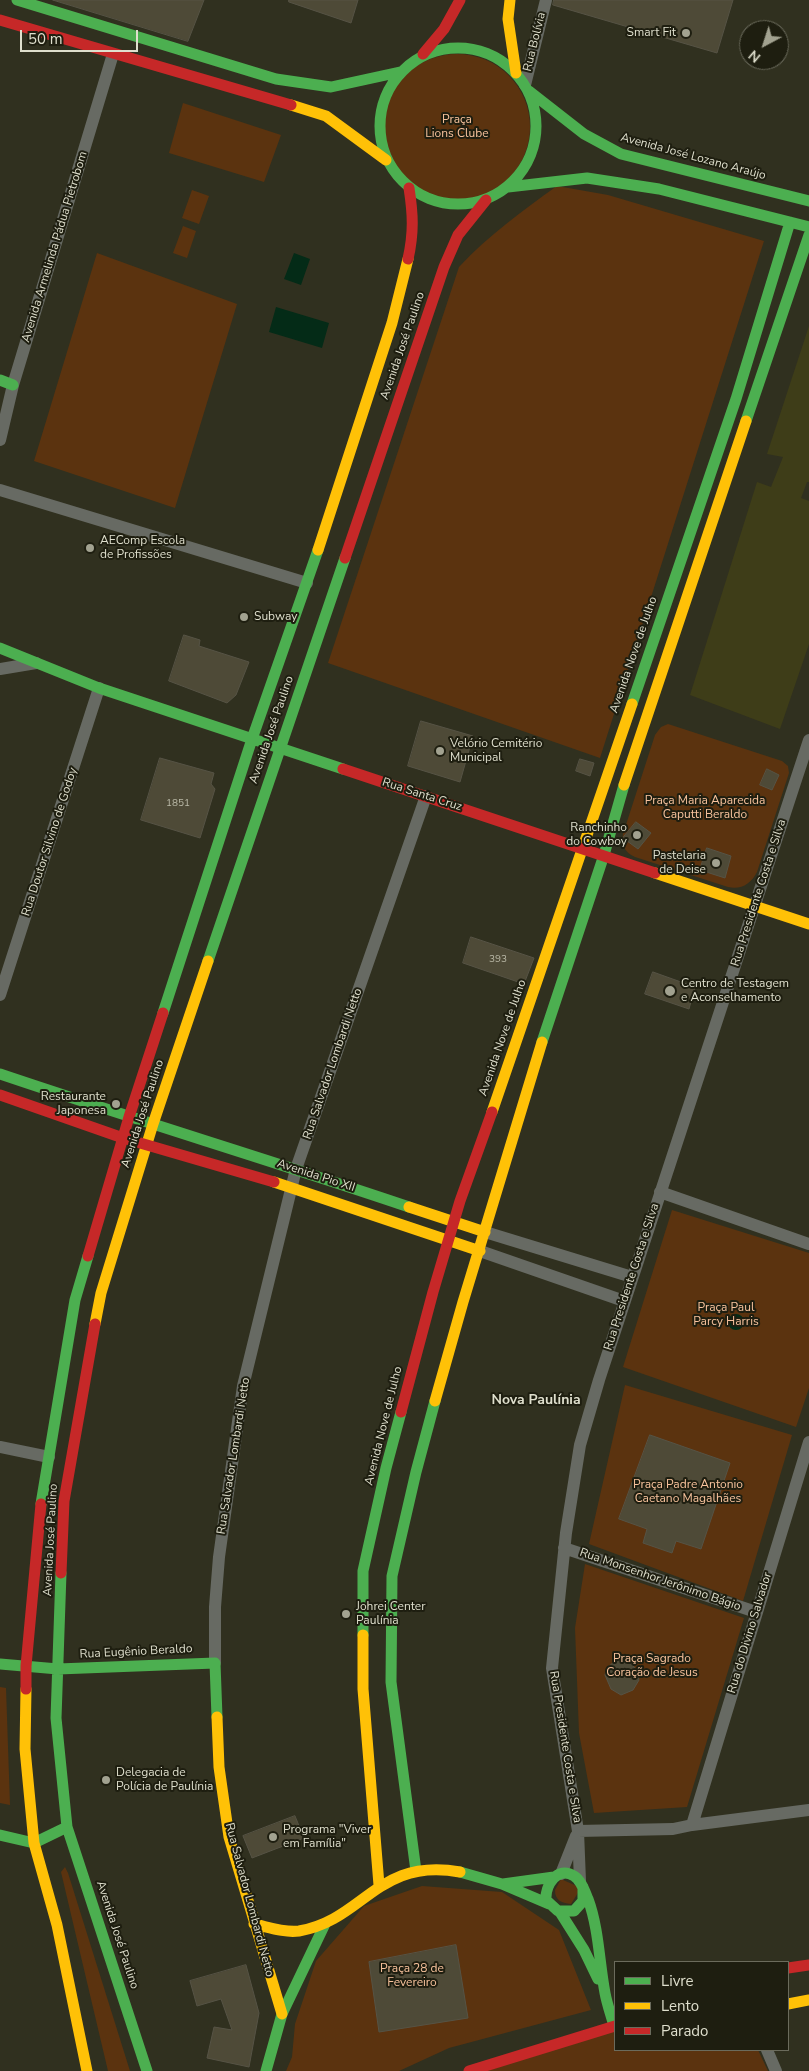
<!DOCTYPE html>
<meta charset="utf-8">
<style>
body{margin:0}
#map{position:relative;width:809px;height:2071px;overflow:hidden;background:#30301f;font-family:"Nunito Sans",sans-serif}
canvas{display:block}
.legend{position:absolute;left:614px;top:1961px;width:175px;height:90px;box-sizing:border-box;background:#1e1e10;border:1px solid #6b6b5c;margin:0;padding:6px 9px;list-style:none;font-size:15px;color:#dfdfcd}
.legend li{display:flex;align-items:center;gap:10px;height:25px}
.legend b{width:25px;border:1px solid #6b6b5c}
.north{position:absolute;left:739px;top:20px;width:50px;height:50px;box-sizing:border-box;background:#1e1e10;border:1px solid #6b6b5c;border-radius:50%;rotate:220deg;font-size:14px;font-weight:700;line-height:20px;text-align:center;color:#dfdfcd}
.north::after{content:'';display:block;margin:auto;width:18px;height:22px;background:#a2a290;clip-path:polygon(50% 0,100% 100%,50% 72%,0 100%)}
.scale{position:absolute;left:20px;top:30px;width:118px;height:22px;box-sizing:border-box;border:2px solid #dfdfcd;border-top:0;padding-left:6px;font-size:15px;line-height:18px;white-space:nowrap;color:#dfdfcd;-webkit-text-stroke:4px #1e1e10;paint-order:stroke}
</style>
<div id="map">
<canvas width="809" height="2071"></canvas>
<ul class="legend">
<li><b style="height:6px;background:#4caf50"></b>Livre</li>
<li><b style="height:6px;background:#ffc107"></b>Lento</li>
<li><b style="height:6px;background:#c62828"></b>Parado</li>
</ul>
<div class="north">N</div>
<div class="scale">50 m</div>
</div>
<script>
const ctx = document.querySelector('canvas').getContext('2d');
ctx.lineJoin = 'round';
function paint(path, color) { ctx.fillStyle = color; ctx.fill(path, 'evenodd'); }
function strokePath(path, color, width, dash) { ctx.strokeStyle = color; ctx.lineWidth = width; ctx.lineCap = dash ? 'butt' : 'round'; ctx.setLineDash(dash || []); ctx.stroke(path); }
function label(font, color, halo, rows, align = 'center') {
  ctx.font = font + ' "Nunito Sans",sans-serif'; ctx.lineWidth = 4; ctx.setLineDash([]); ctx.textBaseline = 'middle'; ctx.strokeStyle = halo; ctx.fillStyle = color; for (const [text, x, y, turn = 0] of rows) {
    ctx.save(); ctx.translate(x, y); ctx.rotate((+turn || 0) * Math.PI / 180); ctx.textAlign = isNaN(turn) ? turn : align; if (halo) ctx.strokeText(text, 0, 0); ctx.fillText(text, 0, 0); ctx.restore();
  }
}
const built = new Path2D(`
 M809 326V482H807L801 498 809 501V644L780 729 690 695 757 482 771 487 783 457 767 454Z`);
const green = new Path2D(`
 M384 127a73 73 0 1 1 146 0a73 73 0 1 1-146 0Z
 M183 103 281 135 264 182 169 153Z
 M557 186 608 195 764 241 600 758 328 663 459 267C489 235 522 211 557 186Z
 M192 190 209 196 199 224 182 218Z
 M183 226 196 231 187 258 173 253Z
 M97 253 237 304 175 508 34 461Z
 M668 724 782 761 788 766 789 773 757 872C751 884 741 890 728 887L635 857C625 853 621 845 623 834L655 735 661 727Z
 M672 1210 809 1253V1388L796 1427 623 1367Z
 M625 1385 792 1435 743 1601 589 1544Z
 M585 1564 744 1618 687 1807 594 1813 579 1733 575 1628Z
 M0 1687 6 1688 10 1805 0 1803Z
 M65 1867 68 1873 130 2071H108L61 1872Z
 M561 1879 581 1888 571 1904C561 1903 555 1900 555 1890Z
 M422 1886 502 1892 559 1930 591 2010 449 2048 399 2071H286L292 2057 295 2024 316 1961 364 1906Z
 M615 2026V2050H758L768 2071H469Z`);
const water = new Path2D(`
 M294 253 310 259 301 285 284 279Z
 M276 307 329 323 322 348 269 332Z
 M728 1322a8 8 0 1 1 16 0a8 8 0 1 1-16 0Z`);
const building = new Path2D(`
 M53 0H204L188 41Z
 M289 0H358L351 23 289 2Z
 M554 0H733L717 53 553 5Z
 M184 635 200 640 199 646 249 662 236 695 227 703 169 681Z
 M421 721 473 736 460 782 408 766Z
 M160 758 214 773 211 784 215 789 200 838 141 820Z
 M580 759 594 763 590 776 576 771Z
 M767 769 779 775 772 790 760 785Z
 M636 822 651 833 638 849 623 838Z
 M707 848 731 856 725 878 700 870Z
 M471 937 534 958 524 984 463 963Z
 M653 972 695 987 689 1009 645 994Z
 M650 1435 730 1463 701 1549 676 1541 672 1553 643 1543 647 1529 619 1519Z
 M628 1659 637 1671 639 1680 633 1690 621 1695 611 1689 605 1675 607 1668 616 1660Z
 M295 1816 304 1838 252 1858 243 1836Z
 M456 1945 468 2018 379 2032 369 1962Z
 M246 1965 259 2013 249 2067 207 2058 214 2027 232 2030 221 1999 197 2006 190 1981Z`);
const street = new Path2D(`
 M525 85 546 0
 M0 440 13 385 113 54
 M0 490 307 583
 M0 669 36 663
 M0 995 99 688
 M660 1192 809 1244
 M485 1232 632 1277
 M480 1251 624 1301
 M0 1447 49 1457
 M564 1548 756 1612
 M215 1663V1607L219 1557 243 1386 296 1169 426 796
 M692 1825 809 1442
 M578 1831 673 1829 692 1825 809 1810
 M561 1874 576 1836
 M580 1881 578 1831 552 1668 566 1533 580 1445 599 1380 809 740
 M767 2050 776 2071`);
const fast = new Path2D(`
 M17 0 276 79 331 87 400 72
 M380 126a78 78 0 1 1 156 0a78 78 0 1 1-156 0Z
 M529 91 584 134 621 154 809 201
 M508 187 587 178 659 189 809 227
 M0 380 13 385
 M746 421 809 235
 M0 648 99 688 343 769
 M632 704 736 399 790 222
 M208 961 345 558
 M163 1013 252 739 318 550
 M542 1042 604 855 624 785
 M0 1074C136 1120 273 1161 409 1207
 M41 1504 75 1300 88 1256
 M61 1573 56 1718 67 1827 147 2071
 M363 1635V1571L386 1468 401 1412
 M0 1664 58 1669 215 1663 217 1717
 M0 1835 34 1843 67 1827
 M416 1871 391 1682 392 1576 416 1472 435 1401
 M460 1872 502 1884 549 1904
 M503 1884 554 1877
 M583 1887V1901L574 1911H558L546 1900C545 1886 557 1865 574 1876 581 1880 585 1892 588 1899 599 1929 599 1961 605 1993 607 2004 611 2015 614 2026
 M560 1912 584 1950 598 1979
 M266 2071 282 2014 325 1924`);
const slow = new Path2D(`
 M510 0 508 19 516 73
 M291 105 326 116 386 160
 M318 550 392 323 408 259
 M624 785 746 421
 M655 873 809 924
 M492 1112 632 704
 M274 1182 480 1251
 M409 1207 485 1232
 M95 1324 101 1293 153 1124 208 961
 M435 1401 463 1302 542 1042
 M363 1635V1689L379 1885
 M26 1689 25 1749 34 1843 57 1925 87 2071
 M217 1717 219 1767 229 1837 282 2014
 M254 1924C268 1927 284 1933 299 1931 364 1920 377 1857 460 1872
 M788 2004 809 2000`);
const jam = new Path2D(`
 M0 20 291 105
 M423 54 444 29 460 0
 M408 259C414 232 413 214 409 188
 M345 558 444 267 458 235 486 200
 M343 769 655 873
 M0 1095 123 1138 274 1182
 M88 1256 129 1117 163 1013
 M401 1412 433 1292 460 1201 492 1112
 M61 1573 64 1501 95 1324
 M26 1689V1666L41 1504
 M788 1968 809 1965
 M469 2071 615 2026`);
const markers = [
 [686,33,5,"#a2a290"],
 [90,548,5,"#a2a290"],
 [244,617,5,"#a2a290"],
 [440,751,5,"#a2a290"],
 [637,835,5,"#a2a290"],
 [716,863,5,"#a2a290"],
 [670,991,6,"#a2a290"],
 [116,1104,5,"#a2a290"],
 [346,1614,5,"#a2a290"],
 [106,1780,5,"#a2a290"],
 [273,1837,5,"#a2a290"]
];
const numberNames = [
 ["1851",178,804],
 ["393",498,960]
];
const poiNames = [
 ["Smart Fit",676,33,"right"],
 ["AEComp Escola",100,541],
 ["de Profissões",100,555],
 ["Subway",254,617],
 ["Velório Cemitério",450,744],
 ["Municipal",450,758],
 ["Ranchinho",627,828,"right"],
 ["do Cowboy",627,842,"right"],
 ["Pastelaria",706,856,"right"],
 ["de Deise",706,870,"right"],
 ["Centro de Testagem",681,984],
 ["e Aconselhamento",681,998],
 ["Restaurante",106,1097,"right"],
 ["Japonesa",106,1111,"right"],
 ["Johrei Center",356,1607],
 ["Paulínia",356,1621],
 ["Delegacia de",116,1773],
 ["Polícia de Paulínia",116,1787],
 ["Programa \"Viver",283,1830],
 ["em Família\"",283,1844]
];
const streetNames = [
 ["Rua Bolívia",535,42,-76],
 ["Avenida José Lozano Araújo",693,157,15],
 ["Avenida Armelinda Pádua Pietrobom",55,247,-73],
 ["Avenida José Paulino",403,346,-71],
 ["Avenida Nove de Julho",634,655,-71],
 ["Avenida José Paulino",272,730,-71],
 ["Rua Santa Cruz",422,795,18],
 ["Rua Doutor Silvino de Godoy",50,842,-72],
 ["Rua Presidente Costa e Silva",759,893,-72],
 ["Avenida Nove de Julho",503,1038,-71],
 ["Rua Salvador Lombardi Netto",333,1064,-71],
 ["Avenida José Paulino",143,1114,-72],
 ["Avenida Pio XII",316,1176,18],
 ["Rua Presidente Costa e Silva",632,1277,-72],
 ["Avenida Nove de Julho",384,1426,-76],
 ["Rua Salvador Lombardi Netto",234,1456,-81],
 ["Avenida José Paulino",51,1540,-87],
 ["Rua Monsenhor Jerônimo Bágio",660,1580,19],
 ["Rua do Divino Salvador",750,1633,-73],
 ["Rua Eugênio Beraldo",136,1652,-3],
 ["Rua Presidente Costa e Silva",565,1747,81],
 ["Rua Salvador Lombardi Netto",249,1900,75],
 ["Avenida José Paulino",117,1935,72]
];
const parkNames = [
 ["Praça",457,120],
 ["Lions Clube",457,134],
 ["Praça Maria Aparecida",705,801],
 ["Caputti Beraldo",705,815],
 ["Praça Paul",726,1308],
 ["Parcy Harris",726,1322],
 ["Praça Padre Antonio",688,1485],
 ["Caetano Magalhães",688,1499],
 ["Praça Sagrado",652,1659],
 ["Coração de Jesus",652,1673],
 ["Praça 28 de",412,1969],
 ["Fevereiro",412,1983]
];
const neighbourhoodNames = [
 ["Nova Paulínia",536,1401]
];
paint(built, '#3e3d18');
paint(green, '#5b330f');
paint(water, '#042b17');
paint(building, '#4e4a37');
strokePath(building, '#565345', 1);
strokePath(street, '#676a63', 12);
strokePath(fast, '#4caf50', 11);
strokePath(slow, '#ffc107', 11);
strokePath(jam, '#c62828', 11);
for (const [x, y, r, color] of markers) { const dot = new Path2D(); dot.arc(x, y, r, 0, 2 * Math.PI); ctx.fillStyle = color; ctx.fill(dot); strokePath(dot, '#1e1e10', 2); }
label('10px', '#bbbaa8', null, numberNames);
label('12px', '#dfdfcd', '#1e1e10', poiNames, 'left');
label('12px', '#dfdfcd', '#1e1e10', streetNames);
label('12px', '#f9c39d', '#1e1e10', parkNames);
label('bold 14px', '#dfdfcd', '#1e1e10', neighbourhoodNames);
</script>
